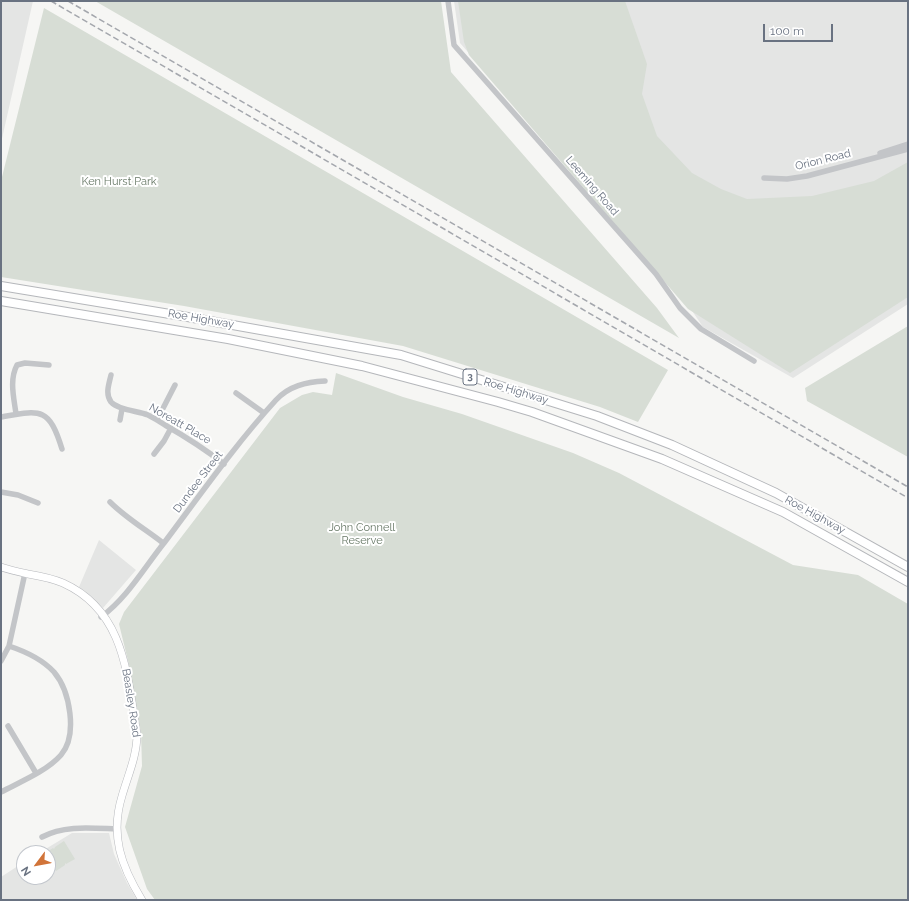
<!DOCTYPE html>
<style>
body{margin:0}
#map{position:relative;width:909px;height:901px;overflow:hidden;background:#f6f6f4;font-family:Raleway,sans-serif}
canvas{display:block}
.frame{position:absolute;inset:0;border:2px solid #697281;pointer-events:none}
.north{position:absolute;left:16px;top:845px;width:40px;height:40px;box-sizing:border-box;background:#fff;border:1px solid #c3c7cd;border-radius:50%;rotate:238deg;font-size:11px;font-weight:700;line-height:16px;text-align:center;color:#697281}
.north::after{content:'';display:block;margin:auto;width:14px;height:18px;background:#d17439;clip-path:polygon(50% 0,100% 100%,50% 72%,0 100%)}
.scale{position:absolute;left:763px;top:24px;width:70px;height:18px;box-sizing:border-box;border:2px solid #697281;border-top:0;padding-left:5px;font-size:12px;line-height:14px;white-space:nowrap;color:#697281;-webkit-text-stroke:3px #fff;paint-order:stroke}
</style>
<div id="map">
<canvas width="909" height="901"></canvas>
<div class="frame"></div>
<div class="north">N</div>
<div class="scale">100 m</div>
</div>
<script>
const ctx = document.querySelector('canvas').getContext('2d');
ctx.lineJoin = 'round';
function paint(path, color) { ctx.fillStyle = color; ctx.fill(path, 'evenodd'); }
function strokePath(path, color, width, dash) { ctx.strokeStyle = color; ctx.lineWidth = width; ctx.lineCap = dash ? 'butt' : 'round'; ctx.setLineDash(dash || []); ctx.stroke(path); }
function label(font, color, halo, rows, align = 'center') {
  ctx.font = font + ' Raleway,sans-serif'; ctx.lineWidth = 4; ctx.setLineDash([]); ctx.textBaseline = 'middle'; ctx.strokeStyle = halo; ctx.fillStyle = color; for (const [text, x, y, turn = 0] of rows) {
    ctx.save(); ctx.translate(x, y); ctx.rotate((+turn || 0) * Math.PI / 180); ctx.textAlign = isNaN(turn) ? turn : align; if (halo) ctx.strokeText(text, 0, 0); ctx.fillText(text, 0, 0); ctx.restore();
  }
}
const built = new Path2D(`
 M1 1H33L1 143Z
 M454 1H908V304L793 378 703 327 680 293 460 43Z
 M99 540 136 570 103 608 79 587Z
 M72 833H109L114 854 127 883 137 900H1V877L24 862V877H48V853H39Z`);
const green = new Path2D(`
 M95 1H441L451 72 657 308 679 338Z
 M458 1H625L647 64 642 94 657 136 692 173 721 189 747 199 812 196 874 181 908 162V297L790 373 688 309 469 55 464 42Z
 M44 8 668 370 638 422 600 407 403 346 184 306 1 277V181Z
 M908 326V457L807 401 805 388Z
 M336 373 403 397 462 414 573 453 619 473 793 565 858 575 908 604V900H155L147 889 125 827 142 766 141 733 130 669 119 624 124 612 280 408 302 395 313 392 332 395Z
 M64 841 75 859 66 864 65 863V865L56 871 48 859V853H45L53 848 54 849 55 847Z`);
const minor = new Path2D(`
 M448 1 454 45 656 274 680 308 701 329 754 361
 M880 153 908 144
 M764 178 787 179 807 176 908 149
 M111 375C109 384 105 394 111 402 118 410 138 411 148 415 154 418 159 421 165 425 186 437 205 449 224 464
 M236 393 264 413
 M16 414C14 398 9 380 17 365L25 363 49 365
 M1 417C41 410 49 407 62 449
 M120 420 122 409
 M157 420 175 385
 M154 454 164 441 171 428
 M1 492 18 495 38 503
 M110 502C126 518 145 529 163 543
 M101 617C127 598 144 568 164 543 200 495 235 445 276 400 289 386 306 382 325 381
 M1 661 9 646 25 573
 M8 726 36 773
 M1 792C20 782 47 771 61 755 78 735 70 691 54 672 43 660 24 651 9 646
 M42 837C64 825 91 828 116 829`);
const major = new Path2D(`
 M1 567C10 570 19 572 28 574 40 576 51 578 63 583 125 611 127 675 137 734 137 756 128 775 122 796 110 835 121 866 142 900`);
const highway = new Path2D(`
 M1 286 182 316 401 355 597 416 672 445 776 493 908 567
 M1 301 228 339 362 366 498 402 532 412 662 459 783 512 908 582`);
const rail = new Path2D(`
 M51 1 908 498
 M68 1 908 487`);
const shields = [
 [470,377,14]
];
const shieldNames = [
 ["3",470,377]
];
const streetNames = [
 ["Orion Road",823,160,-14],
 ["Leeming Road",592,186,49],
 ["Roe Highway",201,319,10],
 ["Roe Highway",516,391,17],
 ["Noreatt Place",180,424,30],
 ["Dundee Street",198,482,-53],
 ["Roe Highway",815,515,29],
 ["Beasley Road",131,703,81]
];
const parkNames = [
 ["Ken Hurst Park",119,182],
 ["John Connell",362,528],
 ["Reserve",362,541]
];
paint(built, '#e4e5e4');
paint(green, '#d7ddd5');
strokePath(major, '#b6b8bc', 8);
strokePath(highway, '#b5b7bb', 10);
strokePath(minor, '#c3c5c8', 5.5);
strokePath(major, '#fff', 7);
strokePath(highway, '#fff', 8);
strokePath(rail, '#a4a7ad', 1.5, [6, 3]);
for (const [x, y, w] of shields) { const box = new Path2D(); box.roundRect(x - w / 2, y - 8, w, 16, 3); ctx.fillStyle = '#fff'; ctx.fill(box); strokePath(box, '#697281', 1); }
label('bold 10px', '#697281', null, shieldNames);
label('11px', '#697281', '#fff', streetNames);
label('11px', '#687967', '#fff', parkNames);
</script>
